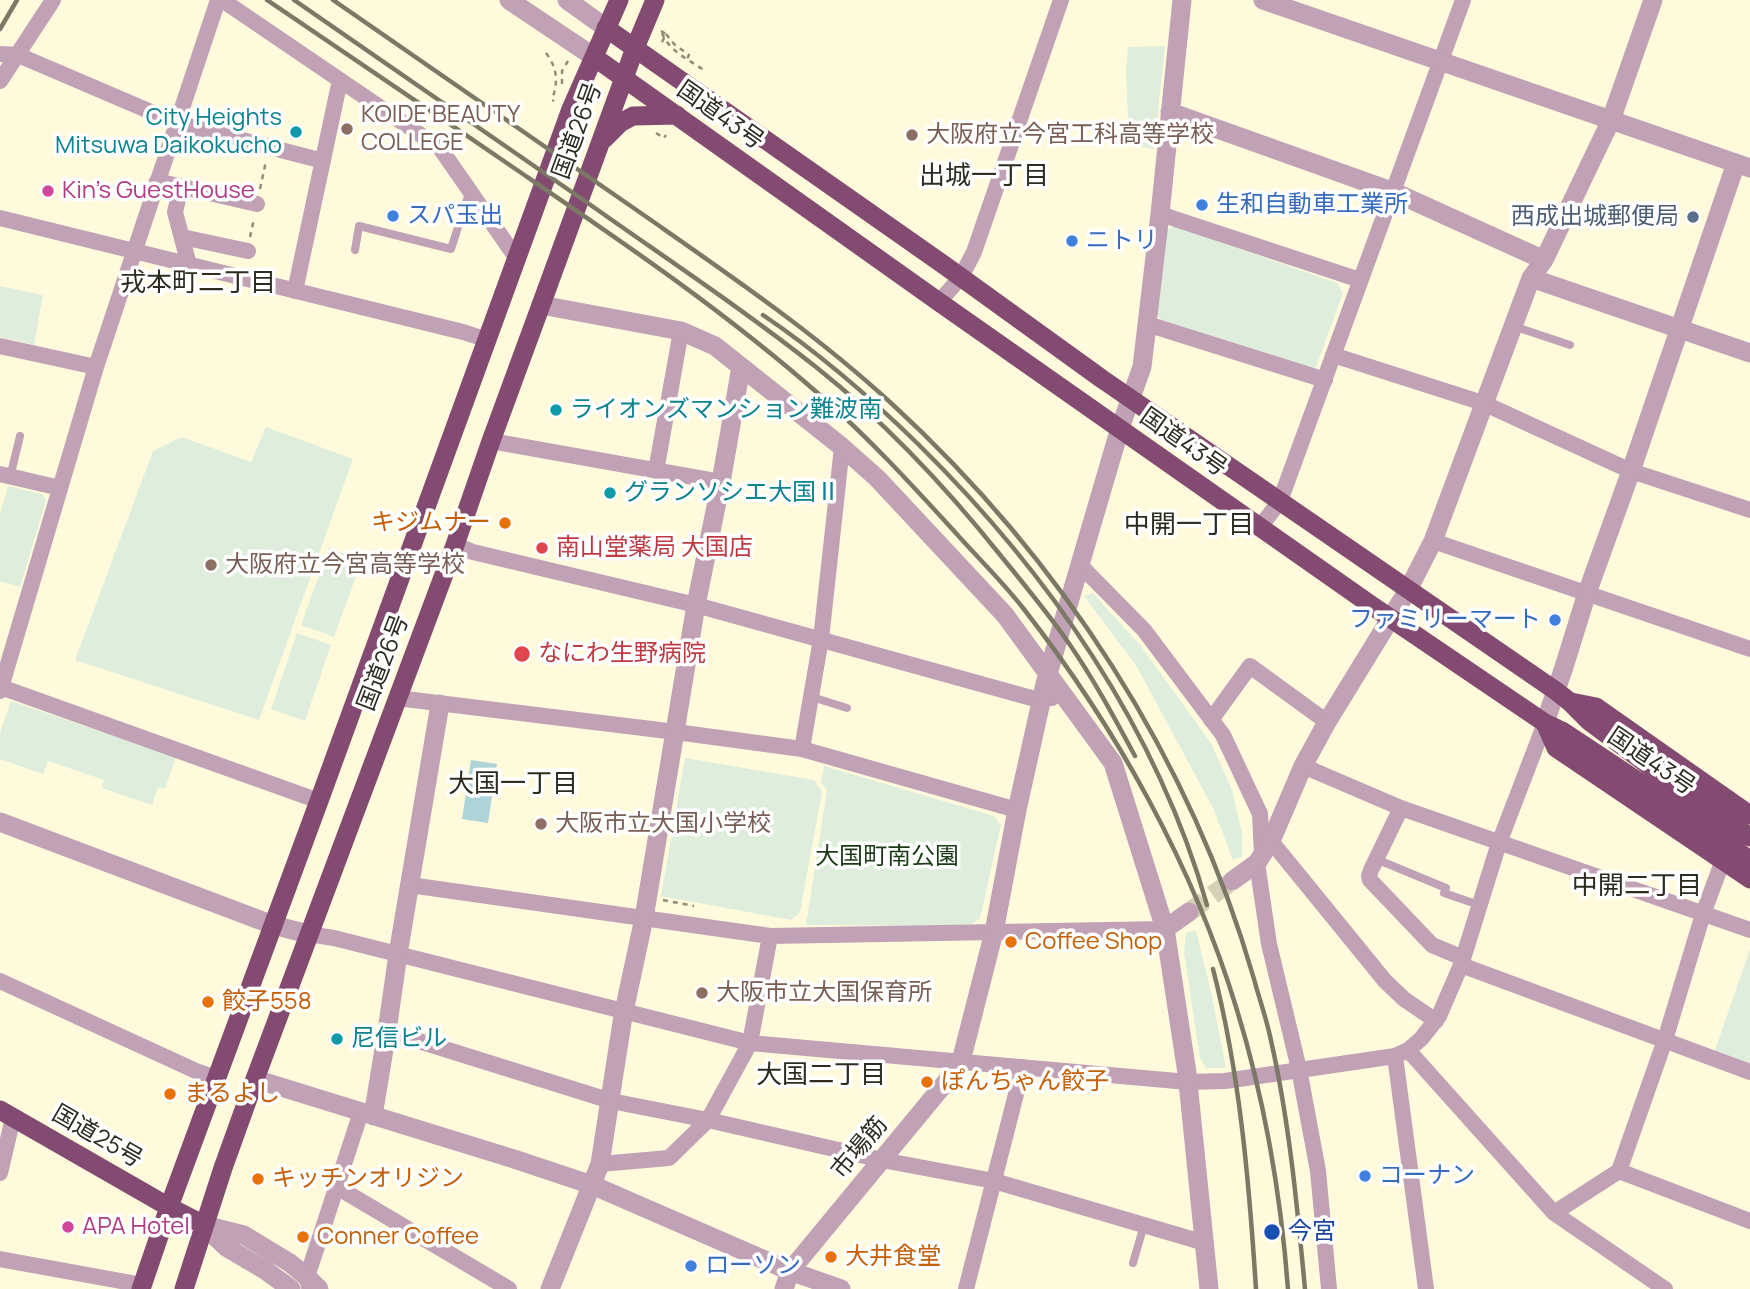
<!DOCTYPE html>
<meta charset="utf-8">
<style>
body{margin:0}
canvas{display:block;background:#fffadc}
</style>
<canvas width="1750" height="1289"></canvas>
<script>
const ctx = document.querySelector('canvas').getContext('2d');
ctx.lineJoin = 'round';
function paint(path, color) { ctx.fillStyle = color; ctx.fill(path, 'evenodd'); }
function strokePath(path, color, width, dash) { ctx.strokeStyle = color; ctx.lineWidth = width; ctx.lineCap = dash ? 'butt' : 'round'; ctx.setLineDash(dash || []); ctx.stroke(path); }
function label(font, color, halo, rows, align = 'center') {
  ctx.font = font + ' Manrope,"Noto Sans JP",sans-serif'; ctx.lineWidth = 7; ctx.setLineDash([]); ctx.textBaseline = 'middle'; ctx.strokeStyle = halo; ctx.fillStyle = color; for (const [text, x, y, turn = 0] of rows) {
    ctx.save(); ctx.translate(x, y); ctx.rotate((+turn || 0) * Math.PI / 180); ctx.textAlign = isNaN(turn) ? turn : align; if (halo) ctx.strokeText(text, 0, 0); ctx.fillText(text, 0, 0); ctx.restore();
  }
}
const green = new Path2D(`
 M1165 46 1154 149C1126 146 1140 137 1128 117L1126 70 1128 47Z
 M1174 226 1337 283 1343 293 1315 370 1162 321 1158 316 1165 231Z
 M0 286 43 295 34 345 0 337Z
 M266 427 353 459 259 720 75 660 153 451 182 437 251 462Z
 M8 486 42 494 46 501 20 587 0 581V513Z
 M329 548 362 560 334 637 301 625Z
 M1093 593 1140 645 1211 743 1232 790 1242 833V857L1233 860 1214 810 1137 667 1084 596Z
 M297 633 331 645 305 721 271 709Z
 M11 701 176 757 165 789 158 787 152 805 102 788 104 780 48 761 43 774 0 759V733Z
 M685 758 814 780 822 792 800 912 791 920 661 896Z
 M824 766 994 816 1001 825 980 918 972 924 925 926 806 925 827 790 821 783Z
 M1196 930 1211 992 1226 1068H1206L1200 1058 1184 952 1186 933Z
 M1750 949V1065L1714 1053Z`);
const water = new Path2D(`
 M471 760 497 764 488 823 462 819Z`);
const tertiaryTunnel = new Path2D(`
 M1189 912 1232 881`);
const path = new Path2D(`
 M661 31 666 34 661 44
 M662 33C668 50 689 60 704 70
 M666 34 674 44 689 55 687 59
 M546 53C558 69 558 82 552 100L554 101
 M562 84V71L568 61
 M656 133 664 138 666 135
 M260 189 266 161
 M250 237 254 219
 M663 900 694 906`);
const service = new Path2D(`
 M355 250 359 226 451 249 469 193
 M1513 326 1570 345
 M10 477 20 436
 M812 697 847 708
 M1376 859 1446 888 1444 893 1479 905
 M1133 1263 1144 1225`);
const minor = new Path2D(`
 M222 0 440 148 517 259
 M0 54 18 55 177 123 323 161
 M0 81 53 0
 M157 181 257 204
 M181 187 175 212 189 265
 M1160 214 1360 280
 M0 218 463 332 488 340
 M182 237 248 251
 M295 291 340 80
 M939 302 961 277 974 252 1061 0
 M1147 324 1325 380
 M0 346 96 367
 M1333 355 1483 403 1631 471 1750 510
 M491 441 721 482
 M656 471 681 331
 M0 474 60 488
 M1260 527 1280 501 1463 0
 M1433 541 1750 649
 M455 545 473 552 696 605 1035 699 1052 698
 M1080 565 1144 630 1223 735 1260 814 1262 854
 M1 687 319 801
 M0 691 96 367 218 0
 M397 698 676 732 802 749 1017 810
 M1211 720 1250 666 1327 722
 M802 749 821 639 842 447
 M1303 766 1401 808 1750 930
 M1401 808 1371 870 1369 876 1370 880 1432 945 1463 958
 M1271 841 1385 981 1404 999 1436 1021
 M1257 863 1269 944 1299 1069 1318 1171 1329 1289
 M410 885 770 936 1165 929
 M308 934 334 938 750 1043 1188 1082 1225 1081 1395 1056 1408 1050 1421 1039 1439 1016 1461 965 1499 843 1545 723
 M1461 965 1750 1072
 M0 981 196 1071 216 1078
 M387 1031 611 1101 708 1120 882 1160 994 1181 1205 1243
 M1408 1050 1554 1213 1665 1289
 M1395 1056 1426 1289
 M600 1164 669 1158 708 1120 750 1043 770 936
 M1619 1171 1750 1221
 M0 1173 13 1118
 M337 1187 509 1289
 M1554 1213 1619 1171 1665 1040 1703 914 1723 860
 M0 1259 143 1285
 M309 1287 307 1277 361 1112
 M966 1289 1023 1067`);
const tertiary = new Path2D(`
 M509 0 594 57
 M567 0 606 28
 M1263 0 1750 168
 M1170 112 1394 192 1544 260
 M1531 278 1750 353
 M541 305 681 331 715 346 842 447 877 478 1005 615 1113 763 1165 929 1187 1073 1209 1289
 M1545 723 1564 667 1587 593 1631 471 1736 163
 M0 822 273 925 308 934
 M1232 881 1257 863 1271 841 1303 766 1327 722 1408 590 1433 541 1531 278 1544 260 1611 120 1653 0
 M1165 929 1189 912
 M255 1079 514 1159 592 1185 790 1271 841 1289
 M373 1116 387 1031 398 954 440 704
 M204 1225 244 1235 290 1263 307 1277 319 1289
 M204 1226 226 1247 265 1270 291 1289
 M550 1289 600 1164 623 1016 644 918 696 605 721 482 741 367
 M784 1289 790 1271 960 1065 994 932 1017 810 1045 684 1120 428 1142 367 1160 214 1182 0`);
const trunk = new Path2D(`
 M606 28 944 265 1102 379 1556 691 1570 702 1589 721 1682 790 1750 837
 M594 57 939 302 1371 605 1545 723 1562 731 1645 786 1750 860
 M604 139 620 123 633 116 677 115
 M1571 702 1596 707 1750 815
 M1545 723 1556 748 1750 879
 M0 1110 169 1207 204 1225
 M141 1289 169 1207 319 801 571 109 619 0
 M184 1289 223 1168 255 1079 455 545 491 441 541 305 635 48 655 0`);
const rail = new Path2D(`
 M267 0C351 57 434 113 517 170 621 241 726 312 821 396 869 438 911 484 954 531 977 557 1002 581 1023 608 1116 727 1193 865 1237 1010 1264 1098 1281 1197 1288 1289
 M294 0C394 68 493 137 592 206 667 259 744 310 816 367 885 422 946 487 1001 556 1024 584 1047 612 1068 642 1093 678 1114 717 1135 756
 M333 0C438 72 543 145 648 218 731 276 816 334 891 403 1061 559 1190 757 1254 979 1259 998 1266 1017 1270 1036 1289 1119 1297 1204 1305 1289
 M0 29 17 0
 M763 315C819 353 869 396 918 444 1048 572 1157 728 1207 905
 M1213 969C1240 1074 1249 1181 1256 1289`);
const markers = [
 [347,129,7,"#8d6e63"],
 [296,132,7,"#0f9aa8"],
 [912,135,7,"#8d6e63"],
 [48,191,7,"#d1479c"],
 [1202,205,7,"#3f7fe0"],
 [393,216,7,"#3f7fe0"],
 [1693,217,7,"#5c6f8a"],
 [1072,241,7,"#3f7fe0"],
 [556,410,7,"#0f9aa8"],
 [610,493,7,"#0f9aa8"],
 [505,523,7,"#e8710a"],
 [542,548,7,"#e0444e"],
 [211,565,7,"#8d6e63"],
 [1555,620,7,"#3f7fe0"],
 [522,654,9,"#e0444e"],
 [541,824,7,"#8d6e63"],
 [1011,942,7,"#e8710a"],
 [702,993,7,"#8d6e63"],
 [208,1002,7,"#e8710a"],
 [337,1039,7,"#0f9aa8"],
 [927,1082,7,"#e8710a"],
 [170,1094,7,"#e8710a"],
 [1365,1176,7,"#3f7fe0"],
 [258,1179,7,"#e8710a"],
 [68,1227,7,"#d1479c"],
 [1272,1232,9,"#1a4fb4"],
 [303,1237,7,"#e8710a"],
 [831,1257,7,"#e8710a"],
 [691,1266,7,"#3f7fe0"]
];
const educationNames = [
 ["KOIDE BEAUTY",361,115],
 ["COLLEGE",361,143],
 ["大阪府立今宮工科高等学校",926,135],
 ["大阪府立今宮高等学校",225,565],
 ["大阪市立大国小学校",555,824],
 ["大阪市立大国保育所",716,993]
];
const streetNames = [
 ["国道43号",720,116,35],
 ["国道26号",578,131,-70],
 ["国道43号",1183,443,35],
 ["国道26号",384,663,-69],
 ["国道43号",1651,762,34],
 ["国道25号",97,1137,30],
 ["市場筋",860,1148,-50]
];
const cultureNames = [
 ["City Heights",282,118,"right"],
 ["Mitsuwa Daikokucho",282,146,"right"],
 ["ライオンズマンション難波南",570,410],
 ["グランソシエ大国Ⅱ",624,493],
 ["尼信ビル",351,1039]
];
const hotelNames = [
 ["Kin’s GuestHouse",62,191],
 ["APA Hotel",82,1227]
];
const shopNames = [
 ["生和自動車工業所",1216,205],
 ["スパ玉出",407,216],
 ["ニトリ",1086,241],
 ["ファミリーマート",1541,620,"right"],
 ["コーナン",1379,1176],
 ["ローソン",705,1266]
];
const serviceNames = [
 ["西成出城郵便局",1679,217]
];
const foodNames = [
 ["キジムナー",491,523,"right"],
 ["Coffee Shop",1025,942],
 ["餃子558",222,1002],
 ["ぽんちゃん餃子",941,1082],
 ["まるよし",184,1094],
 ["キッチンオリジン",272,1179],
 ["Conner Coffee",317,1237],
 ["大井食堂",845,1257]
];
const healthNames = [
 ["南山堂薬局 大国店",556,548],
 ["なにわ生野病院",538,654]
];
const parkNames = [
 ["大国町南公園",887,857]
];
const transitNames = [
 ["今宮",1288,1232]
];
const neighbourhoodNames = [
 ["出城一丁目",984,177],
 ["戎本町二丁目",198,284],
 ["中開一丁目",1189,526],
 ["大国一丁目",513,785],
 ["中開二丁目",1637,887],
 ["大国二丁目",821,1076]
];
paint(green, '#dfeedc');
paint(water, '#aed4d9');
strokePath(tertiaryTunnel, '#d5d1b7', 19, [19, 10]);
strokePath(path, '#908d79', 2.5, [5, 5]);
strokePath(service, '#c1a1b5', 8);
strokePath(minor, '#c1a1b5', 16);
strokePath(tertiary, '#c1a1b5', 19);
strokePath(trunk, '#844b72', 19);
strokePath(rail, '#7b7866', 4.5);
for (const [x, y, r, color] of markers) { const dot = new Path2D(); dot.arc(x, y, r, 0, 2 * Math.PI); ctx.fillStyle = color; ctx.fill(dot); strokePath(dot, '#fff', 2.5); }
label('24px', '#785e54', '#fff', educationNames, 'left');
label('24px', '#2e2c21', '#fff', streetNames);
label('24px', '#0d838f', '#fff', cultureNames, 'left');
label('24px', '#b23c85', '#fff', hotelNames, 'left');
label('24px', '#366cbe', '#fff', shopNames, 'left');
label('24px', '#4e5e75', '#fff', serviceNames, 'right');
label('24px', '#c56008', '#fff', foodNames, 'left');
label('24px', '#be3a42', '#fff', healthNames, 'left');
label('24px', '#1a3a16', '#fff', parkNames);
label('24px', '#164399', '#fff', transitNames, 'left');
label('26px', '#2e2c21', '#fff', neighbourhoodNames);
</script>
